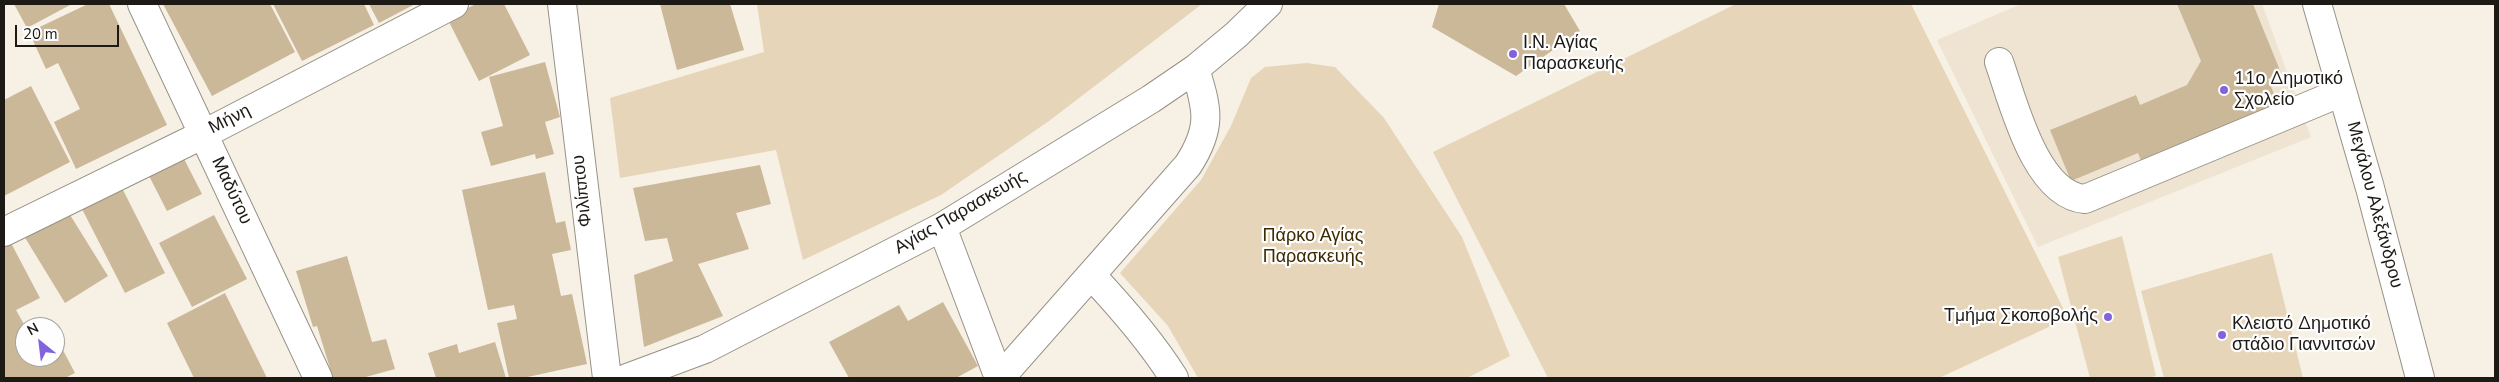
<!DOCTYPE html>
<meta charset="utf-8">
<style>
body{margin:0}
#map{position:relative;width:2499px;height:382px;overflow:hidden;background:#f7f0e4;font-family:"Nunito Sans",sans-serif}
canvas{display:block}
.frame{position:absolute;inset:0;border:5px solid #1d1a16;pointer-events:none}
.north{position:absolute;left:15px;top:317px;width:50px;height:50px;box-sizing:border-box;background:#fefefe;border:1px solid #a4a3a1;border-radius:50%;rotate:331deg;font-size:14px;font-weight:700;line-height:20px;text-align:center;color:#1d1a16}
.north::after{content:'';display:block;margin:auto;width:18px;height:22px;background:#8263de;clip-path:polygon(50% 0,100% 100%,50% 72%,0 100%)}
.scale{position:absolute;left:15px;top:25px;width:104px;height:22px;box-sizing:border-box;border:2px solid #1d1a16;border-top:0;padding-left:6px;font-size:15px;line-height:18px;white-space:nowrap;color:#1d1a16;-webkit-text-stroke:4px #fefefe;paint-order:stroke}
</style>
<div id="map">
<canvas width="2499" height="382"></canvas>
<div class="frame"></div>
<div class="north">N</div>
<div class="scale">20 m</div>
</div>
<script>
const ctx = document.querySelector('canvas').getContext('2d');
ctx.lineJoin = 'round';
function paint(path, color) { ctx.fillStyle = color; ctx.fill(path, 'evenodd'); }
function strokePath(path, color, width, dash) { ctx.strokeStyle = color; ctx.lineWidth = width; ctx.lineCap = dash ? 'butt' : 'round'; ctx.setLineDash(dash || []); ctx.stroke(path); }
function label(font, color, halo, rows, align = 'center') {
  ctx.font = font + ' "Nunito Sans",sans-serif'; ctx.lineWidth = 4.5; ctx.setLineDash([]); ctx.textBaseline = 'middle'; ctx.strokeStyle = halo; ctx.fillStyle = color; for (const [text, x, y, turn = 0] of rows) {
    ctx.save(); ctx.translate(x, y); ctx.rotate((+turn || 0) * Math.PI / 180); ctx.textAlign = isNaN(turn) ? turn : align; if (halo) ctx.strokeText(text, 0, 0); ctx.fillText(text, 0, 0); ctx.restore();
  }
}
const built = new Path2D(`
 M2021 4H2262L2311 137 2038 247 1937 40Z`);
const green = new Path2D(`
 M757 4H1202L1049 121 941 195 803 260 776 150 620 178 610 98 764 52Z
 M1736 4H1911L2068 318 1939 378H1548L1433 152Z
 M1307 63 1335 67 1384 118 1462 237 1510 356 1467 378H1198L1168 326 1120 273 1201 180 1231 126 1251 78 1265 67Z
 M2122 236 2156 376 2145 378H2090L2058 257Z
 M2272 253 2303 378H2164L2141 291Z`);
const building = new Path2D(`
 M14 4H72L27 28Z
 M88 4H109L167 125 76 169 54 122 80 109 58 63 46 69 29 32Z
 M163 4H270L295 52 212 96Z
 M273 4H364L374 25 302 61Z
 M369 4H415L379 23Z
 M476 4H504L530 55 479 81 447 18Z
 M660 4H730L744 50 677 70Z
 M1439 4H1564L1580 31 1516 76 1432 27Z
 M2177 4H2253L2281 73 2268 79 2279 107 2142 163 2138 153 2071 181 2050 130 2136 95 2140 105 2187 85 2201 61Z
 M545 62 560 117 545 122 554 154 536 159 535 154 491 166 481 132 503 126 489 77Z
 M31 86 70 162 4 196V100Z
 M182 155 202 194 167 211 147 172Z
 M760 165 771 204 736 213 749 249 698 264 723 316 644 347 634 275 673 261 667 238 645 241 633 188Z
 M545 172 556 223 565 221 571 250 552 254 561 296 572 294 587 364 523 378H509L497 323 517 319 514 305 488 310 462 190Z
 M122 188 165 273 125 293 82 209Z
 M67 210 108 276 65 303 24 236Z
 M214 215 247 279 192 307 159 243Z
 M11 243 40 298 16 310 25 326V357H55V335L75 373 65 378H4V247Z
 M347 256 372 342 386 339 395 369 362 378H333L317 326 313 327 296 271Z
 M225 293 267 378H194L167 323Z
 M943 302 978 366 956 378H849L829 342 899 305 908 321Z
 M47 319 51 327H31Z
 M495 342 506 378H436L428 353 457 344 459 353Z`);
const minor = new Path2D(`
 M142 4 318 378
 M562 4 607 378
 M1999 62C2013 101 2035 195 2085 199L2342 92
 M942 227 999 378
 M4 232 204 134 454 4
 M1092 276C1122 308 1151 341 1174 378
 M627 378 705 349 942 227 1151 99 1195 69 1236 35 1268 4
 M1000 378 1188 165C1212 128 1208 110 1195 69`);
const major = new Path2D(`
 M2317 4 2370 188 2420 378`);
const markers = [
 [1513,54,5,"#8263de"],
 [2224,90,5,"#8263de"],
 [2108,317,5,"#8263de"],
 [2222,335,5,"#8263de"]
];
const poiNames = [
 ["Ι.Ν. Αγίας",1523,44],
 ["Παρασκευής",1523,65],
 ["11ο Δημοτικό",2234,80],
 ["Σχολείο",2234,101],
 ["Τμήμα Σκοποβολής",2098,317,"right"],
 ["Κλειστό Δημοτικό",2232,325],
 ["στάδιο Γιαννιτσών",2232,346]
];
const streetNames = [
 ["Μήνη",230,120,-27],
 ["Μαδύτου",231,191,65],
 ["Φιλίππου",583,191,-96],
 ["Μεγάλου Αλεξάνδρου",2374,205,75],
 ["Αγίας Παρασκευής",961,213,-30]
];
const parkNames = [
 ["Πάρκο Αγίας",1313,237],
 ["Παρασκευής",1313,258]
];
paint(built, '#efe3d1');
paint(green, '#e6d5b8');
paint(building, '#cbb899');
strokePath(minor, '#979186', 30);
strokePath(major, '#979186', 30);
strokePath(minor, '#fff', 28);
strokePath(major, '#fff', 28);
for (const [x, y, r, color] of markers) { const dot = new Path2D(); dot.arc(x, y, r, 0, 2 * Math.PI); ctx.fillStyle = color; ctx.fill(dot); strokePath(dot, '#fefefe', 2); }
label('18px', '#1d1a16', '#fefefe', poiNames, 'left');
label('18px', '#1d1a16', '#fefefe', streetNames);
label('18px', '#3e2a01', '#fefefe', parkNames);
</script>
